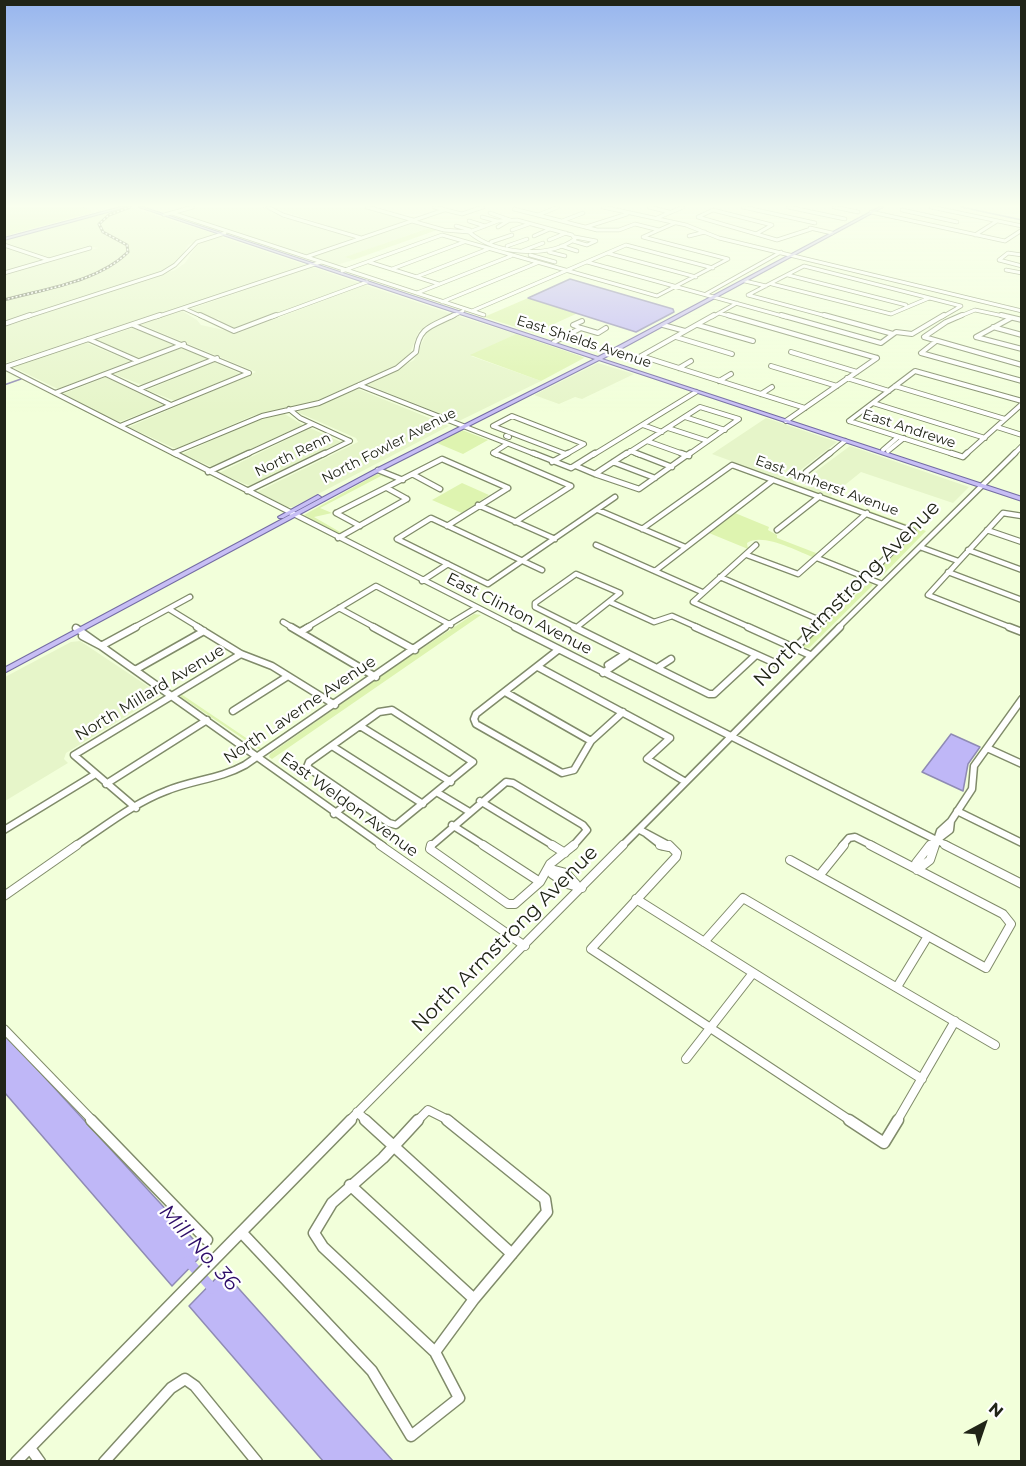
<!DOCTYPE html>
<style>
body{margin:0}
#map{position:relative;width:1026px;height:1466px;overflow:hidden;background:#f2ffda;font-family:Montserrat,sans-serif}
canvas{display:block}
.frame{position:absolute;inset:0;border:6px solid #202417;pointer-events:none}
.north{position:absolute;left:954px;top:1394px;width:60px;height:60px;-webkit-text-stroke:4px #fff;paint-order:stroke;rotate:40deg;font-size:16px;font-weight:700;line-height:24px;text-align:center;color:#202417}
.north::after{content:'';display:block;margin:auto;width:21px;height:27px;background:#202417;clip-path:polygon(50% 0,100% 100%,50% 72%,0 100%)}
</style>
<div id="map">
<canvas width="1026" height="1466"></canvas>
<div class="frame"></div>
<div class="north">N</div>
</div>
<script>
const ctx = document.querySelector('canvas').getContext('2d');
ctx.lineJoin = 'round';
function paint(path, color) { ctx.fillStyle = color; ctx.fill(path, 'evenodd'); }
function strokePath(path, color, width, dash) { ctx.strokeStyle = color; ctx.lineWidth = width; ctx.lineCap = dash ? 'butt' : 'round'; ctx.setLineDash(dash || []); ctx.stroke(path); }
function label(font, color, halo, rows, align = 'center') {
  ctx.font = font + ' Montserrat,sans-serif'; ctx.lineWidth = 4.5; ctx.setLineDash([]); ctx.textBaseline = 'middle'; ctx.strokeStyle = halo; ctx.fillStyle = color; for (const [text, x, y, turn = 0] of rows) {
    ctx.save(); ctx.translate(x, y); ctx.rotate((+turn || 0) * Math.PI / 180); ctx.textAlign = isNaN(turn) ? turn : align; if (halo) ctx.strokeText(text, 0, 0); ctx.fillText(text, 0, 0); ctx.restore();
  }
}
const built = new Path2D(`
 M129 207 215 234 188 245 178 262 159 273 5 322V275L98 248 87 246 51 258 5 244V240Z
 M198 207H263L282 217 354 238 306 255 177 213Z
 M272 207H362L408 220 361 237Z
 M411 223 429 228 346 257 353 260 337 265 311 257Z
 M218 236 306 265 205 301 5 363 4 327 175 270 185 263 197 245Z
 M5 247 17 249 44 260 5 272Z
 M312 267 359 283 237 329 220 323 219 319 204 317 190 309Z
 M365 285 452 314 419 331 410 353 398 364 314 402 252 416 176 449 129 427 256 372 140 324 182 311 197 320 201 325 238 333Z
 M458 316 516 334 471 356 541 381 459 421 368 385 414 360 427 332Z
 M132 328 176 344 175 346 138 358 96 340Z
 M84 342 130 361 58 389 13 367Z
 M181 348 210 359 142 385 114 374Z
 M214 362 241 374 175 401 147 390Z
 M598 363 634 374 582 399 575 397 559 404 534 395Z
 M106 377 163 405 162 406 119 422 63 394Z
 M358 389 449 426 293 507H287L257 492 358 442 356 438 297 412Z
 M283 413 303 425 212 467 182 454 250 423Z
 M766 418 837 442 794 475V481L799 485 810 487 820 484 821 480 815 472 850 446 969 487 953 503 861 472 830 497 712 454Z
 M310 428 341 442 250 486 219 473Z
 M80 641 161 695 66 753 64 759 68 763 5 801V677L71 642Z`);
const green = new Path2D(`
 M5 207H83L93 212 113 207 5 236Z
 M429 228 437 230 353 260 345 257Z
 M528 298 578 313 534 333 484 317Z
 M516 334 583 357 584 358 541 381 470 355Z
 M462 430 488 440 463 454 437 443Z
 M736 463 926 531 880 578H875L873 575 917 533 916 530Z
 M377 474 397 481 381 476 320 508 332 513 314 517 340 532 354 526 342 533H337L304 515Z
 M462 483 489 495 462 513 432 500Z
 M735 513 769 527 768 530 777 535V538L816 553 813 557C797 551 762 532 747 543L748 549 709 533Z
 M869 582 873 585 809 648 802 647Z
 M474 614 481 615 272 759 269 757 270 754 391 669Z
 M181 694 261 748 326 705 260 750 181 697Z`);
const water = new Path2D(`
 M570 279 673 309 674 312 636 332 528 298Z
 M951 734 980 747 968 764 963 791 922 772Z
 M4 1033 205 1252 172 1286 5 1093Z
 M223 1271 393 1461H323L189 1306Z`);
const stream = new Path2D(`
 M961 207 1022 220
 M4 385 21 379`);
const canal = new Path2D(`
 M188 1261 213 1289`);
const minorFar5 = new Path2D(`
 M268 207 283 215 361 238
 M367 207 413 220
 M434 207 462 214 483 207
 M603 207 686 225 719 238 1022 311
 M649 207 669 212
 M743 207 815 223
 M788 207 845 219
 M834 207 858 212
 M931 207 1022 226
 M514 209 597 230H619L635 224 659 230
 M902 210 957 222
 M871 212 1005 241 1022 230
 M172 213 484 315
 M490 213 510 220 498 227
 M164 215 193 207
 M538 215 558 207
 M482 217 497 221
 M698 217 777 240 811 229
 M698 217 713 210 772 225
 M657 218 683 207
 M517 220 572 235 575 239C547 259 495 254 469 232L498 221Z
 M412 221 444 230 469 232
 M469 221 485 226
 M562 221 583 213
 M456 226 470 230
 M586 227 627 214
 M810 228 832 233
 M512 230 529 224
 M756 234 772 225
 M975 235 997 221
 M534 236 550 229
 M689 236 705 232
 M643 237 728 259
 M643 237 675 223
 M549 240 566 233
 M573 241 587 245 596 241 575 237
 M491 242 512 235
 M4 245 49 260
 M507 246 527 239
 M561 246 577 251
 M522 251 543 243
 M549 252 565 256
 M607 253 696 277
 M530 255 555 262
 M306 257 444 210
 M999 260 1008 253 1022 255
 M999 260 1022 266
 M369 262 439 284
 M587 262 786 317
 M392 269 464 242
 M1006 270 1022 273
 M342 271 442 235 657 296 728 259
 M4 273 90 248
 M788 275 906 305
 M416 277 488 249
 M745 281 766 286
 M772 284 891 314 929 298
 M417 293 511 256
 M706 294 781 252
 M748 295 804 266 961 306
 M748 295 830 317
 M442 302 537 263
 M183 308 203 317
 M472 311 626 245 713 268
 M719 313 733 317
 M26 317 162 273 175 265 197 242 225 233
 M156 317 321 262
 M272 317 367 282
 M451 317 463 311
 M712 317 737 303
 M942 317 961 306
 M958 317 975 310 1008 317`);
const minorFar4 = new Path2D(`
 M200 315 234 331 276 315
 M728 315 877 358
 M781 315 881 343 896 332 912 334 944 315
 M824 315 893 334
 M962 315 946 322 924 337 1022 365
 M1001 315 1022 320
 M4 324 30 315
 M133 325 249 373
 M663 325 685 331
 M698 325 753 341
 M993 327 1022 335
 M581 328 598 333 606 328
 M676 337 732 354
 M976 337 1022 349
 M976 337 1011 318
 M88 339 138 361
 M554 342 581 328 573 325 582 321
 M935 342 921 353 1022 381
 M791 352 857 372
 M641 356 805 408
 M641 356 714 315
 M771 366 837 386
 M4 367 177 455
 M5 367 160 315
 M679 368 691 361
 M106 374 171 405
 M847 378 889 391
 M719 381 731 374
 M359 385 537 455
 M895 386 1005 419
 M139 389 217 358
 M55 393 184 344
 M761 394 772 387
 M873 403 985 438
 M289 409 300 418 350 441
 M685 417 725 430
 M786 421 877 358
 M849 421 956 455
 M849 421 915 371 1022 401
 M643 425 662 432
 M120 426 249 373
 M997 427 1022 435
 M668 428 708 441
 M506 436 509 437
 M647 441 686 455
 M883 450 898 437
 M630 451 640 455
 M888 451 904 438
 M173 453 262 416 319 403 397 368 416 352C419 326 433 326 454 315
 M245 455 312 424
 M322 455 350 441
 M497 455 493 453 507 444
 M565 455 584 444 512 416 493 426 566 454
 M593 455 696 392
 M625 455 700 407 739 419 688 455
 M828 455 845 441
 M965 455 1022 404
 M1013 455 1022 446`);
const minorFar3 = new Path2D(`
 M174 453 518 628
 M494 453 571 486
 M533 453 571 468 595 453
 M636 453 672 467
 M681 453 689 456
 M951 453 963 457 967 453
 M552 462 568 453
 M613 462 655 478
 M576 466 595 474
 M378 470 403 480
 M208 472 249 453
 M595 474 639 489 690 453
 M595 474 627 453
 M414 475 440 489
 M807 480 806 472 830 453
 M387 488 407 499
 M247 491 325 453
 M478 505 555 539
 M598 510 685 547
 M336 513 442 459 508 488
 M336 513 360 526
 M515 522 571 486
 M447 526 508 488
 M642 529 732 465 913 531 815 628
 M777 530 820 496
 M987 530 1022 542
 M338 538 407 499
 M397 539 488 584 615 497
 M397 539 431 518 542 570
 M596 545 702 592
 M920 547 958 561
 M968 550 1022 570
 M747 555 798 574 867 513
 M817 558 882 584
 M655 571 773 480
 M948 572 1022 600
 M720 577 822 621
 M422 581 448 564
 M610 602 654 622 672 616 699 628
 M339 608 376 628
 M169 609 200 628
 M283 622 293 628
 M577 627 620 593 576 574 535 603V607L577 628
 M133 628 190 597
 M306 628 376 586 451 625
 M443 628 476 608
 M751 628 693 602 756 545
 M838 628 1015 453
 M1012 628 928 595 1003 513 1022 516`);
const minorFar2 = new Path2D(`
 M197 627 241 654 272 666 335 705
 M291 627 376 677
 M373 627 415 650
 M515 627 948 846
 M574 627 709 694H714L756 655
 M695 627 775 663
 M748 627 810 655
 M1009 627 1022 632
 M76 628 100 645
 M300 632 309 627
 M83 633 82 636 101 646 383 846
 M101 646 136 627
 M795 648 816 627
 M538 667 670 738 647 759 684 781
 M657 668 671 659
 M135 670 204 631
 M603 673 626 657 625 654 608 665 609 667
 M505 692 591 741 574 770 562 773 476 724 474 719 476 714 558 650
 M392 710 473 762 396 825 389 823 307 767 309 762 379 712Z
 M233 711 288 676
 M360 726 451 782
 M591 741 623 712
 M332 746 423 804
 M987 748 1022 764
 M106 784 207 720
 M438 793 468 811
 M480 801 554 846
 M136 808 74 755 241 654
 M957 811 1022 843
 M334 814 353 799
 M452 825 485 846
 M4 830 94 775
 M640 830 670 846
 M644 832 662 846
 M75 846C104 827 134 803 166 791 192 780 220 779 245 765L445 627
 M431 846 506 782 513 783 583 825 587 830 573 846
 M622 846 840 627
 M842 846 849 838 855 837 873 846
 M929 846 950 830 951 821 972 789 974 766 1022 699
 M935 846 940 831 951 821`);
const minorFar1 = new Path2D(`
 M380 845 525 946
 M431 845 430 849 508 904H515L540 882 550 864 574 845
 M483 845 540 882
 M552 845 565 853
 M660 845 669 847
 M669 845 677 853 676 857 591 949 851 1121
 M945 845 1022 884
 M790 860 819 876
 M917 870 916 863 930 845
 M917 870 930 860 935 845
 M819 876 986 968 1011 924 1003 914 870 845
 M819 876 844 845
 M576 884 566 873 551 869 552 874 567 884 582 888
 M4 896 77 845
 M636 899 922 1079
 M704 942 743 898 995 1045
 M897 987 928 936
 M4 1029 93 1121
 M686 1059 753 973
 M357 1112 367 1121
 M349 1121 623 845
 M417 1121 428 1110 450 1121
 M897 1121 955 1021`);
const minor = new Path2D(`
 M91 1120 207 1240
 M365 1120 512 1254
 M418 1120 383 1158 332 1203 314 1233 323 1247 435 1352 474 1299 547 1212 545 1199 447 1120
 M849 1120 884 1143 898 1120
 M350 1185 474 1299
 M242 1233 372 1371 411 1436 459 1398 435 1352
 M30 1448 40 1462
 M16 1462 351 1120
 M104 1462 171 1388 185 1379 195 1386 257 1462`);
const major = new Path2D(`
 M121 207H126L4 240V238Z
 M139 207H142L598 357 880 207H883L602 359 1022 497V501L599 360 380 471 4 673V668L376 469 595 359Z
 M318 495 321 497 320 498 283 518H279L278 517Z`);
const rail = new Path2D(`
 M4 300C44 289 98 282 128 252L127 245 103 232 99 224 109 215 130 207`);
const farStreetnames = [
 ["East Shields Avenue",584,342,18],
 ["East Andrewe",909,429,18],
 ["North Fowler Avenue",389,446,-27],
 ["North Renn",293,455,-26],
 ["East Amherst Avenue",827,486,20]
];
const streetNames = [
 ["East Clinton Avenue",519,614,27],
 ["North Millard Avenue",150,693,-31],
 ["North Laverne Avenue",300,710,-34],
 ["East Weldon Avenue",349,805,36]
];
const nearStreetnames = [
 ["North Armstrong Avenue",847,594,-45],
 ["North Armstrong Avenue",505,939,-45]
];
const nearWaternames = [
 ["Mill No. 36",199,1248,48]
];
paint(built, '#e6f5c9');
paint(green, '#def4b0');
paint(water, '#bfb7f7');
strokePath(water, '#8f8bb4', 1.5);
strokePath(stream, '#8f8bb4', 1.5);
strokePath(canal, '#bfb7f7', 10);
strokePath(minorFar5, '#808b6a', 4.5);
strokePath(minorFar4, '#808b6a', 6);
strokePath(minorFar3, '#808b6a', 7);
strokePath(minorFar2, '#808b6a', 9);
strokePath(minorFar1, '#808b6a', 10);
strokePath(minor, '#808b6a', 13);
strokePath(major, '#746ca3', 2);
strokePath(minorFar5, '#fff', 3);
strokePath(minorFar4, '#fff', 4);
strokePath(minorFar3, '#fff', 4.5);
strokePath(minorFar2, '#fff', 6);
strokePath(minorFar1, '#fff', 8);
strokePath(minor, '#fff', 10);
paint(major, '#c7bef5');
strokePath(rail, '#6a715c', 3);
strokePath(rail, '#fff', 1.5, [2]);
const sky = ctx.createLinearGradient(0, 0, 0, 412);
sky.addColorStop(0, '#97b5ee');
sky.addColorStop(0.5, '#f9ffee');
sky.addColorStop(1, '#f9ffee00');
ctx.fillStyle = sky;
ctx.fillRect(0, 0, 1026, 412);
label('14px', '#202417', '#fff', farStreetnames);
label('16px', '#202417', '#fff', streetNames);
label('20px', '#202417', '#fff', nearStreetnames);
label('italic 21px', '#2d0c68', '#fff', nearWaternames);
</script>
